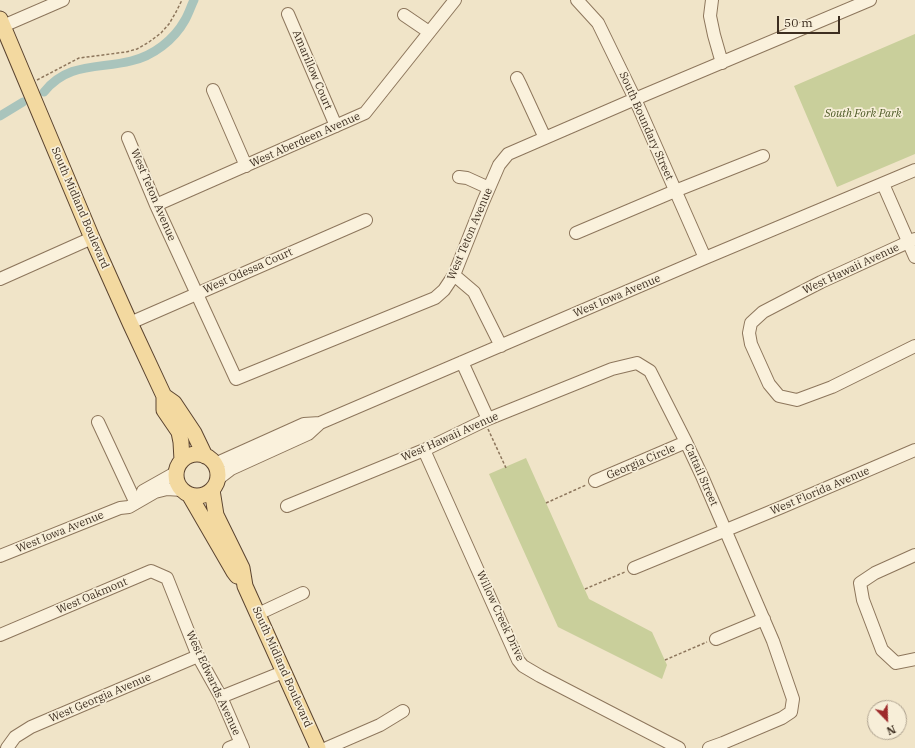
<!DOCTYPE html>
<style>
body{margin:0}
#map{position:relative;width:915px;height:748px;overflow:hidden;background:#f0e4c8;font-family:"IBM Plex Serif",serif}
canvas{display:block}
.north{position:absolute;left:867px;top:700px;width:40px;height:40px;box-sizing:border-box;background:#f7eed8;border:1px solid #ada18e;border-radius:50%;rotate:157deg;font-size:11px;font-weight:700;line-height:16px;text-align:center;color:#3d2e20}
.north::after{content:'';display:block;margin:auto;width:14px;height:18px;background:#9e2a2b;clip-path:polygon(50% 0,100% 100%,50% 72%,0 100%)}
.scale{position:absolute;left:777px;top:16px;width:63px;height:18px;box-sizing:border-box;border:2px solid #3d2e20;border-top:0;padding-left:5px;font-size:12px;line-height:14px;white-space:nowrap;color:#3d2e20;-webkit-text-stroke:3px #f7eed8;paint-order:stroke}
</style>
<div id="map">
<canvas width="915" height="748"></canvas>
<div class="north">N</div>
<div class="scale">50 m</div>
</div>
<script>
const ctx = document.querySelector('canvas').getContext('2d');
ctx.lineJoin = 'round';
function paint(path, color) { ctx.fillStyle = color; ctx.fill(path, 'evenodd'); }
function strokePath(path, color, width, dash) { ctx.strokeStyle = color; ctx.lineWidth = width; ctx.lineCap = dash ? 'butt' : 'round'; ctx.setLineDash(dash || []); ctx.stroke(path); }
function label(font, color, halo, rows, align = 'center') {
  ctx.font = font + ' "IBM Plex Serif",serif'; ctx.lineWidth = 3.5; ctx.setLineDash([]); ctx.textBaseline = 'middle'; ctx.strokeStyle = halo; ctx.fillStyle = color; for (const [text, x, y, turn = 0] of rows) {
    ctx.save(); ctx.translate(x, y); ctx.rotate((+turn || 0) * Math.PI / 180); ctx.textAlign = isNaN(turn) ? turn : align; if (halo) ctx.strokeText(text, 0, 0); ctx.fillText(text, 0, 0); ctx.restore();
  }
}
const green = new Path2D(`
 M915 34V154L837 187 794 86Z
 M526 458 589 599 652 632 667 665 662 679 558 627 489 474Z`);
const canal = new Path2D(`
 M44 92C68 62 99 69 131 61 153 56 174 40 185 20 189 13 191 6 194 0
 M0 116 23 102`);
const path = new Path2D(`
 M37 80 79 58 126 52 137 49 149 42 161 33 169 24 176 12 182 0
 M488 429 506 468
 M546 503 586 485
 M585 589 625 572
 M665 660 707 642`);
const minor = new Path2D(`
 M577 0 598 23 635 99 705 258
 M712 0 710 16 714 35 722 63
 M288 14 336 126
 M404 15 429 32
 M3 26 63 0
 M517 78 521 86 545 138
 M213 90 246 166
 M128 138 156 205 236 379 435 298 444 290 454 275 483 202 499 165 508 154 635 99 870 0
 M459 177 467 178 489 188
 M883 184 915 257
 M156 205 365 113 455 0
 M576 233 675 191 763 156
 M915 239 821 282 788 299 763 312 751 323 749 333 751 344 769 384 779 396 797 400 832 387 915 346
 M454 275 474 292 501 346
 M0 279 92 238
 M130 323 366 220
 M462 362 488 419
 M98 422 133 497
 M424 450 518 660 523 666 540 676 679 748
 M215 464 304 424 320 423
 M218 479 231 469 308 434 320 423 705 258 915 170
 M595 481 686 442
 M143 491 175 473
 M287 506 424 450 488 419 612 369 637 363 650 371 686 442 702 476 773 641 793 699 791 712 782 718 723 743 709 748
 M915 555 875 573 860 583 863 600 882 650 896 663 915 659
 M0 556 120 508 129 507 155 492 167 489 182 490
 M634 568 782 507 915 450
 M258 614 303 593
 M0 635 151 571 167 578 198 656 221 697 243 748
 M716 639 764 619
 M221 697 283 672
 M7 748 15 737 31 727 198 656
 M229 748 241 743
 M327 748 380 725 403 711`);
const major = new Path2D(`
 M0 19 92 238 130 323 164 396V410L179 432 181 442 182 460
 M164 396 174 403 194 433 205 456
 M176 475a21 21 0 1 1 42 0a21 21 0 1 1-42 0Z
 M212 490 216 515 242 568 245 586 318 748
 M190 496 234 572 237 576`);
const streetNames = [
 ["Amarillow Court",312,70,67],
 ["South Boundary Street",646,126,66],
 ["West Aberdeen Avenue",305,140,-24],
 ["West Teton Avenue",153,195,67],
 ["South Midland Boulevard",80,208,67],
 ["West Teton Avenue",470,234,-67],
 ["West Hawaii Avenue",851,269,-25],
 ["West Odessa Court",248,271,-24],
 ["West Iowa Avenue",617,296,-23],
 ["West Hawaii Avenue",450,437,-24],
 ["Georgia Circle",641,462,-23],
 ["Cattail Street",701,475,66],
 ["West Florida Avenue",820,491,-23],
 ["West Iowa Avenue",60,532,-22],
 ["West Oakmont",92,596,-23],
 ["Willow Creek Drive",500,616,65],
 ["South Midland Boulevard",282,667,66],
 ["West Edwards Avenue",213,683,65],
 ["West Georgia Avenue",100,698,-23]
];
const parkNames = [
 ["South Fork Park",863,114]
];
paint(green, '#c9cf9b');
strokePath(canal, '#a9c4bc', 9);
strokePath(minor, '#8d765c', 14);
strokePath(major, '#5b4430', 17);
strokePath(path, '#8d765c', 1.5, [3, 2]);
strokePath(minor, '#faf1dc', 12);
strokePath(major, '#f3d9a0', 15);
label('11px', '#3d2e20', '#f7eed8', streetNames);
label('italic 11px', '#4d5a26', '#f7eed8', parkNames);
</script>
